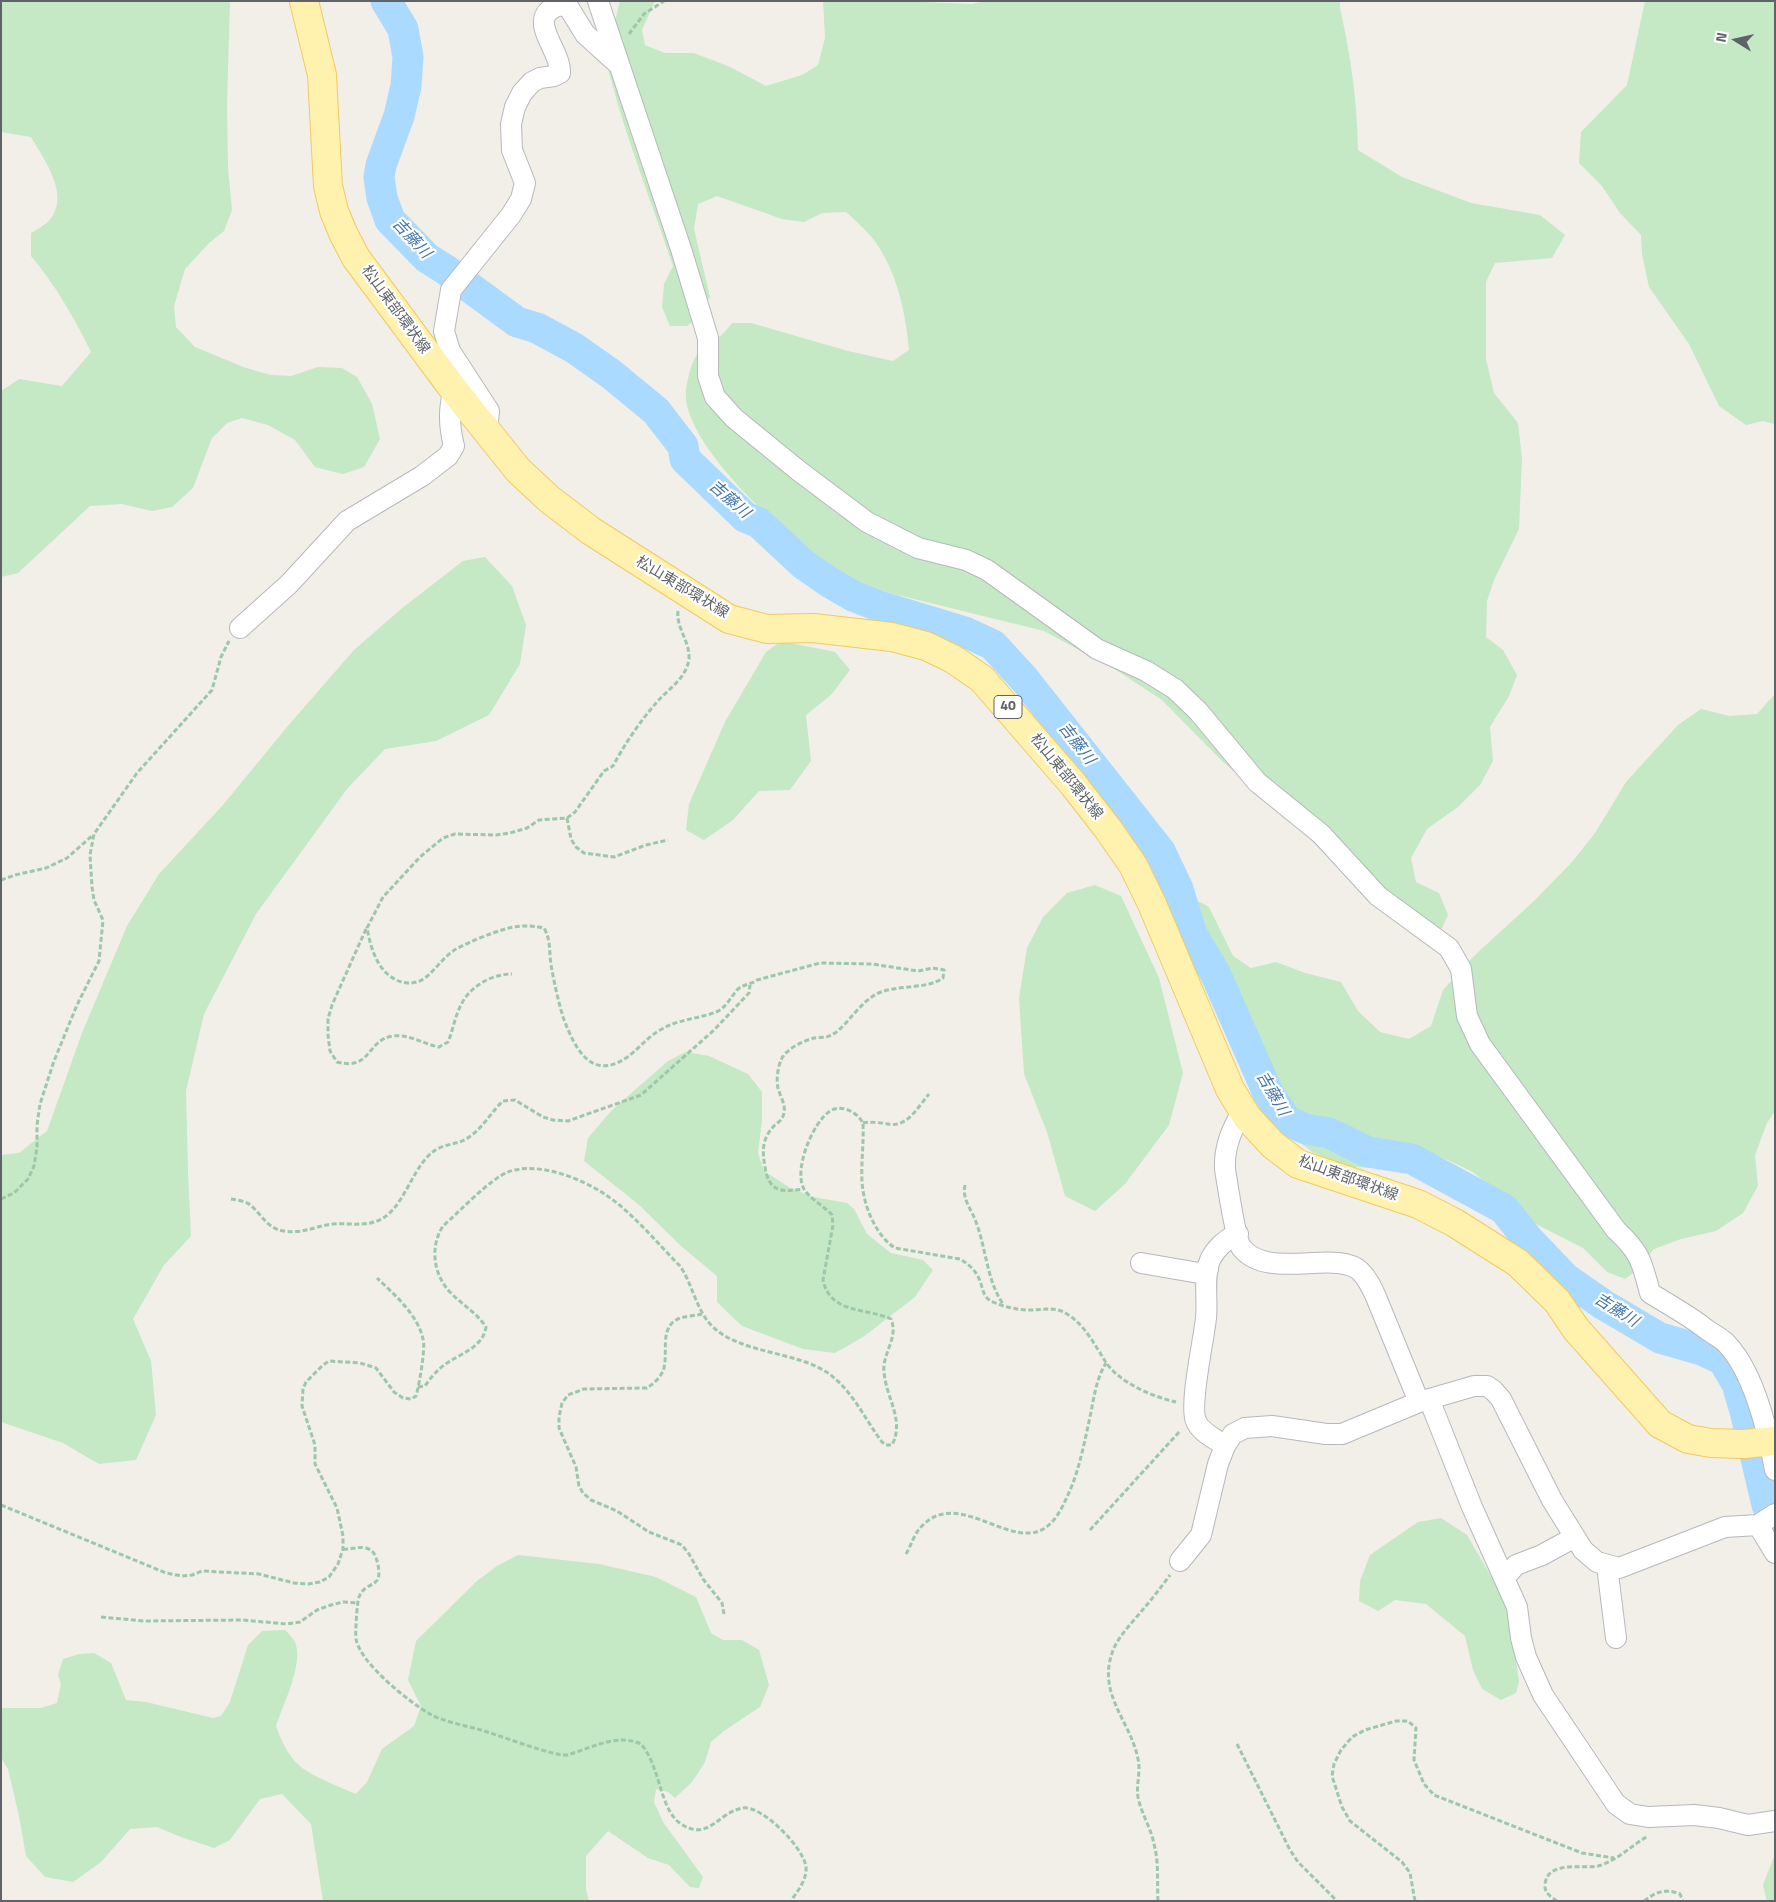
<!DOCTYPE html>
<meta charset="utf-8">
<style>
body{margin:0}
#map{position:relative;width:1776px;height:1902px;overflow:hidden;background:#f1efe8;font-family:"Titillium Web",sans-serif}
canvas{display:block}
.frame{position:absolute;inset:0;border:2px solid #5f6368;pointer-events:none}
.north{position:absolute;left:1711px;top:15px;width:50px;height:50px;-webkit-text-stroke:4px #fff;paint-order:stroke;rotate:280deg;font-size:14px;font-weight:700;line-height:20px;text-align:center;color:#5f6368}
.north::after{content:'';display:block;margin:auto;width:18px;height:22px;background:#5f6368;clip-path:polygon(50% 0,100% 100%,50% 72%,0 100%)}
</style>
<div id="map">
<canvas width="1776" height="1902"></canvas>
<div class="frame"></div>
<div class="north">N</div>
</div>
<script>
const ctx = document.querySelector('canvas').getContext('2d');
ctx.lineJoin = 'round';
function paint(path, color) { ctx.fillStyle = color; ctx.fill(path, 'evenodd'); }
function strokePath(path, color, width, dash) { ctx.strokeStyle = color; ctx.lineWidth = width; ctx.lineCap = dash ? 'butt' : 'round'; ctx.setLineDash(dash || []); ctx.stroke(path); }
function label(font, color, halo, rows, align = 'center') {
  ctx.font = font + ' "Titillium Web","Noto Sans JP",sans-serif'; ctx.lineWidth = 4.5; ctx.setLineDash([]); ctx.textBaseline = 'middle'; ctx.strokeStyle = halo; ctx.fillStyle = color; for (const [text, x, y, turn = 0] of rows) {
    ctx.save(); ctx.translate(x, y); ctx.rotate((+turn || 0) * Math.PI / 180); ctx.textAlign = isNaN(turn) ? turn : align; if (halo) ctx.strokeText(text, 0, 0); ctx.fillText(text, 0, 0); ctx.restore();
  }
}
const green = new Path2D(`
 M1 1H230L227 104 228 168 232 210 224 231 209 243 185 269 174 306 176 327 195 347 246 368 271 375 291 376 318 367 342 368 357 377 372 404 380 439 364 467 343 474 315 467 295 440 268 425 242 418 227 423 212 438 193 488 172 507 152 511 122 504 90 506 18 573 1 577V391L19 379 62 386 91 352C74 317 56 286 31 256V233C36 230 43 226 48 222 72 197 45 161 31 137L1 132Z
 M620 1H655L642 30 645 45 665 53H694L730 67 766 86 802 75 818 65 825 38 823 1H896L972 4 985 1H1340V8C1351 57 1357 101 1358 150L1402 177 1471 203 1540 215 1565 235 1552 258 1495 263 1486 282V359L1494 393 1518 423 1522 458 1519 529 1494 580 1487 601 1486 637 1503 650 1517 675 1509 696 1490 727 1493 761 1480 785 1458 807 1427 829 1411 858 1416 882 1439 893 1448 915 1442 928 1413 935 1381 910 1281 810 1223 762 1162 700 1116 670 1044 631 894 594C876 589 850 582 834 571 792 542 679 443 686 389 688 378 691 362 698 353 703 347 713 342 719 337 724 333 728 328 732 323H751L848 351 893 361 909 350C906 315 898 276 878 246 870 233 857 222 846 212L822 213 804 222 782 219 717 196 698 204 694 229 710 297 693 321 687 326H670L662 307 664 284 673 266C648 191 617 116 601 38L615 21Z
 M1645 1H1775V424L1763 421 1746 425 1719 406 1689 344 1649 287 1642 254 1641 235 1620 213 1602 186 1579 163 1581 132 1627 85Z
 M485 557 512 586 526 625 520 664 489 715 436 741 385 749 347 789 256 914 204 1014 186 1091 188 1172 191 1236 164 1265 133 1319 151 1361 156 1415 136 1460 99 1464 63 1443 1 1422V1155L19 1153 47 1131 82 1033 127 926 159 874 223 805 287 727 354 650 401 609 463 561Z
 M781 641 835 652 850 670 831 695 806 715 811 761 790 790 759 791 733 820 704 840 686 830 689 804 725 722 766 652Z
 M1775 694V1111L1767 1123 1755 1155 1758 1186 1743 1213 1716 1231 1681 1239 1654 1249 1633 1273 1625 1279 1607 1272 1583 1248 1524 1218 1498 1191 1471 1171 1430 1152 1403 1147 1386 1168 1349 1167 1312 1152 1291 1135 1265 1094 1240 1037 1178 937 1176 918 1177 904 1184 898 1200 902 1209 907 1233 956 1251 968 1276 962 1305 973 1341 982 1358 1011 1380 1032 1409 1039 1431 1026 1443 990 1475 955 1534 901 1572 862 1595 833 1626 782 1678 725 1701 709 1729 716 1757 714Z
 M1095 885 1121 896 1159 978 1183 1073 1169 1125 1125 1184 1095 1211 1065 1196 1047 1132 1024 1074 1019 998 1027 948 1043 917 1067 893Z
 M686 1052 709 1056 748 1074 762 1092V1121L758 1153 764 1171 789 1187 813 1197 847 1203 854 1209 867 1234 891 1253 923 1260 933 1270 915 1297 863 1337 835 1353 803 1349 742 1326 717 1302V1276L681 1246 638 1204 584 1161 588 1138 612 1110 668 1061Z
 M1441 1518 1467 1535 1507 1604 1519 1681 1516 1693 1501 1700 1482 1689 1473 1670 1465 1636 1426 1604 1395 1600 1378 1611 1359 1601 1360 1581 1370 1555 1418 1522Z
 M518 1555 599 1564 656 1577 696 1597 711 1633 723 1640H742L759 1650 769 1685 760 1707 724 1731 711 1742 705 1762 692 1782 675 1798 668 1792 656 1789 654 1802 663 1822 703 1877 699 1888 690 1887 669 1865 648 1858 608 1831 586 1856V1889L589 1901H323L311 1824 282 1794 260 1799 230 1840 214 1848 181 1837 157 1827 130 1829 101 1862 73 1882 45 1877 26 1856 19 1816 8 1769 1 1758V1708H41L57 1703 61 1684 58 1675 63 1659 79 1654 94 1653 111 1663 126 1700 146 1702 213 1718 221 1716 230 1702 248 1645 262 1631 285 1630C288 1633 293 1638 295 1642 304 1663 283 1705 276 1726 281 1740 288 1756 300 1766 311 1776 342 1788 356 1794L367 1782 382 1749 414 1726 421 1706 408 1680 416 1641 477 1581 497 1566Z
 M1775 1854V1901H1767L1763 1885Z`);
const river = new Path2D(`
 M386 1 403 29 408 57 406 86 399 116 381 165 379 177 382 198 390 220 427 258 446 270 517 322 537 328 574 348 611 374 656 411 683 446 685 459 745 517 759 523 803 564 829 582 853 596 876 605 965 632 993 645 1025 680 1160 851 1178 889 1191 932 1216 975 1268 1093 1287 1121 1306 1129 1329 1133 1368 1152 1412 1159 1504 1209 1527 1238 1565 1278 1604 1305 1660 1338 1702 1350 1723 1360 1737 1384 1745 1411 1767 1505 1775 1519`);
const path = new Path2D(`
 M629 34 644 14 664 1
 M678 611C676 628 690 641 689 659 686 679 669 688 657 702 641 720 624 745 613 766L604 771 575 812 567 818 539 820 527 828 510 833 496 835 455 834 443 838 420 857 383 897 367 928C369 938 371 948 376 958 384 977 406 991 425 978 435 970 442 959 453 951 460 946 469 943 477 939 501 930 518 922 544 928 551 940 549 951 551 965 554 982 558 1000 563 1017 574 1046 590 1082 626 1058 639 1049 648 1036 662 1029 679 1019 698 1019 716 1012 725 1009 731 997 737 990 743 984 750 985 757 980L820 963 872 964 918 971 933 968 944 970 943 978C928 989 900 985 881 992 859 1000 845 1031 829 1036 825 1038 819 1037 814 1038 803 1041 788 1048 782 1058 778 1066 776 1079 778 1088 780 1096 786 1105 784 1113 783 1119 779 1122 775 1125 762 1138 762 1150 765 1167 769 1193 782 1192 804 1189
 M567 818 571 839 576 847 584 853 614 857 646 845 668 840
 M1 880 15 875 46 868 67 858 93 835
 M366 929 332 1005 328 1019V1035L330 1051 337 1062C372 1071 366 1040 393 1036 410 1034 423 1044 439 1047L448 1042C453 1030 455 1016 461 1005 470 986 492 974 512 974
 M863 1123C871 1121 880 1123 888 1124 907 1128 918 1107 929 1094
 M965 1185C962 1200 971 1208 976 1222 986 1248 987 1281 1003 1304
 M1 1199 14 1193 28 1179 34 1166 37 1147V1125L40 1104 54 1061 77 1005 99 961 103 920 94 900 92 887 90 855 94 834 137 773 212 690 221 657 229 641
 M231 1199C237 1200 244 1201 249 1204 262 1214 267 1229 284 1231 304 1234 315 1226 333 1224 346 1223 361 1226 374 1222 404 1214 410 1168 434 1151 445 1143 459 1145 469 1137 483 1128 491 1112 503 1101L515 1100 543 1117 553 1120 568 1121 641 1095 714 1030 749 993 750 985
 M702 1314C694 1316 683 1316 676 1320 659 1330 669 1356 663 1371 660 1378 653 1384 647 1388L584 1389 568 1395 562 1403 559 1417V1428L576 1467 579 1486 583 1493 591 1500 617 1511 649 1532 682 1545 689 1554 703 1579 722 1603 724 1614
 M418 1387 425 1386C431 1377 438 1369 447 1363 462 1353 483 1347 486 1327 476 1312 461 1304 449 1291 433 1273 430 1246 443 1226 459 1212 490 1179 508 1172 537 1161 581 1178 606 1195 633 1213 657 1243 680 1266 693 1285 696 1310 712 1326 740 1354 796 1351 828 1373 853 1391 864 1418 882 1442L886 1445H892C905 1420 886 1398 884 1372 882 1353 899 1338 891 1319 867 1308 830 1314 823 1280L833 1225 832 1215C824 1206 810 1199 804 1189 793 1170 813 1122 830 1111 842 1104 857 1112 863 1123 864 1142 861 1162 862 1181 863 1204 875 1235 895 1248L960 1259C968 1264 976 1270 980 1281 983 1289 983 1298 993 1302 1004 1307 1018 1310 1030 1310 1043 1310 1056 1306 1067 1314 1084 1324 1095 1345 1105 1361 1118 1382 1153 1397 1176 1402
 M1 1505 166 1573 182 1576 192 1575 202 1571 259 1574 294 1583 308 1584 320 1582 329 1577 338 1564 343 1549V1536L337 1508 315 1464V1445L302 1406 303 1389 306 1382 323 1365 329 1361 360 1363 376 1368 394 1392 403 1398 411 1399 416 1396C419 1386 426 1347 423 1339 418 1315 394 1294 377 1278
 M1090 1530 1180 1431
 M343 1549C351 1550 358 1546 366 1548 373 1550 375 1554 377 1561 385 1591 366 1579 359 1597 357 1602 355 1634 356 1639 360 1663 409 1702 430 1714 444 1722 464 1725 481 1730 507 1738 534 1749 561 1755H567C592 1748 616 1733 641 1744 661 1767 659 1809 681 1824 709 1842 718 1812 743 1808 762 1805 804 1848 806 1867 807 1880 798 1890 791 1901
 M906 1554C911 1546 914 1534 921 1527 960 1484 1016 1559 1051 1523 1058 1516 1063 1506 1067 1497 1079 1472 1084 1444 1090 1417 1094 1398 1096 1379 1106 1363
 M101 1617 144 1621 242 1620 287 1624 300 1622 317 1610 331 1605 343 1602 358 1603
 M1237 1744 1290 1850 1298 1862 1337 1901
 M1158 1901C1157 1882 1159 1862 1154 1844 1151 1828 1141 1813 1138 1797 1136 1784 1141 1772 1138 1759 1130 1719 1095 1693 1114 1648 1121 1633 1134 1621 1144 1608 1153 1598 1161 1587 1170 1575
 M1415 1901 1410 1873 1402 1862 1350 1821 1342 1807 1332 1776 1334 1764 1341 1750 1352 1737 1365 1730 1396 1721H1408L1416 1728 1414 1760 1424 1784 1434 1795 1582 1853 1614 1858
 M1557 1901C1550 1896 1544 1893 1545 1884 1548 1860 1582 1869 1598 1866 1617 1861 1632 1845 1648 1836
 M1644 1901C1656 1892 1665 1888 1680 1894L1683 1901`);
const street = new Path2D(`
 M598 1 681 249 708 338V376L715 397 734 418 799 471 867 522 918 548 966 560 987 570 1097 649 1146 671 1175 689 1198 711 1257 782 1321 834 1378 896 1449 948 1461 969 1467 1016 1480 1044 1616 1230C1640 1252 1642 1262 1650 1293 1668 1304 1686 1314 1702 1326 1709 1332 1718 1336 1725 1342 1753 1370 1768 1431 1775 1470
 M487 432 489 411 450 351 444 331 451 290 511 215 521 199 525 183 512 150 511 124 515 107 522 93 532 82 540 78 554 76 560 73C562 50 522 16 561 5L569 8 585 34 618 64
 M240 628 289 584 347 521 422 476 448 456 454 446C449 427 448 409 454 390
 M1243 1110C1232 1129 1224 1146 1225 1169 1227 1182 1236 1239 1241 1247 1266 1281 1336 1249 1360 1271 1368 1279 1372 1288 1376 1297L1419 1402
 M1141 1263 1199 1273 1208 1269
 M1429 1399 1472 1507 1517 1607 1521 1638 1526 1657 1543 1695 1616 1804 1630 1814 1648 1817 1694 1815 1719 1818 1748 1825 1775 1821
 M1225 1446C1216 1439 1200 1432 1196 1421 1189 1405 1204 1339 1206 1318 1208 1299 1203 1278 1210 1260 1215 1249 1227 1238 1238 1234
 M1775 1514 1758 1525 1775 1553
 M1180 1561 1201 1535 1218 1464 1225 1446 1233 1434 1245 1428 1272 1426 1326 1434H1342L1419 1402 1474 1386H1487L1494 1391 1501 1399 1552 1500 1583 1550 1597 1562 1619 1568 1725 1527 1758 1525
 M1607 1566 1616 1638
 M1504 1578 1516 1565 1542 1555 1575 1537`);
const primary = new Path2D(`
 M304 1 322 75 328 186 334 211 343 233 356 258 454 390 518 470 549 499 591 531 729 619 767 629 813 628 892 637 926 646 953 659 982 679 1073 784 1108 829 1133 865 1152 904 1230 1089 1247 1117 1273 1145 1298 1164 1418 1204 1455 1223 1518 1263 1557 1301 1576 1329 1660 1424 1688 1439 1711 1443 1744 1444 1775 1441`);
const shields = [
 [1008,707,28]
];
const shieldNames = [
 ["40",1008,707]
];
const streetNames = [
 ["松山東部環状線",395,310,54],
 ["松山東部環状線",682,588,31],
 ["松山東部環状線",1066,777,51],
 ["松山東部環状線",1348,1179,20]
];
const waterNames = [
 ["吉藤川",411,239,47],
 ["吉藤川",729,500,41],
 ["吉藤川",1076,744,52],
 ["吉藤川",1272,1094,60],
 ["吉藤川",1616,1311,32]
];
paint(green, '#c5e8c5');
strokePath(river, '#aadaff', 31);
strokePath(street, '#b5b8bc', 22);
strokePath(primary, '#f2c960', 30);
strokePath(path, '#9cc7a9', 3, [5, 2.5]);
strokePath(street, '#fff', 20);
strokePath(primary, '#fff2af', 28);
for (const [x, y, w] of shields) { const box = new Path2D(); box.roundRect(x - w / 2, y - 11.5, w, 23, 4); ctx.fillStyle = '#fff'; ctx.fill(box); strokePath(box, '#5f6368', 1); }
label('bold 14px', '#5f6368', null, shieldNames);
label('15px', '#5f6368', '#fff', streetNames);
label('italic 16px', '#4174aa', '#fff', waterNames);
</script>
